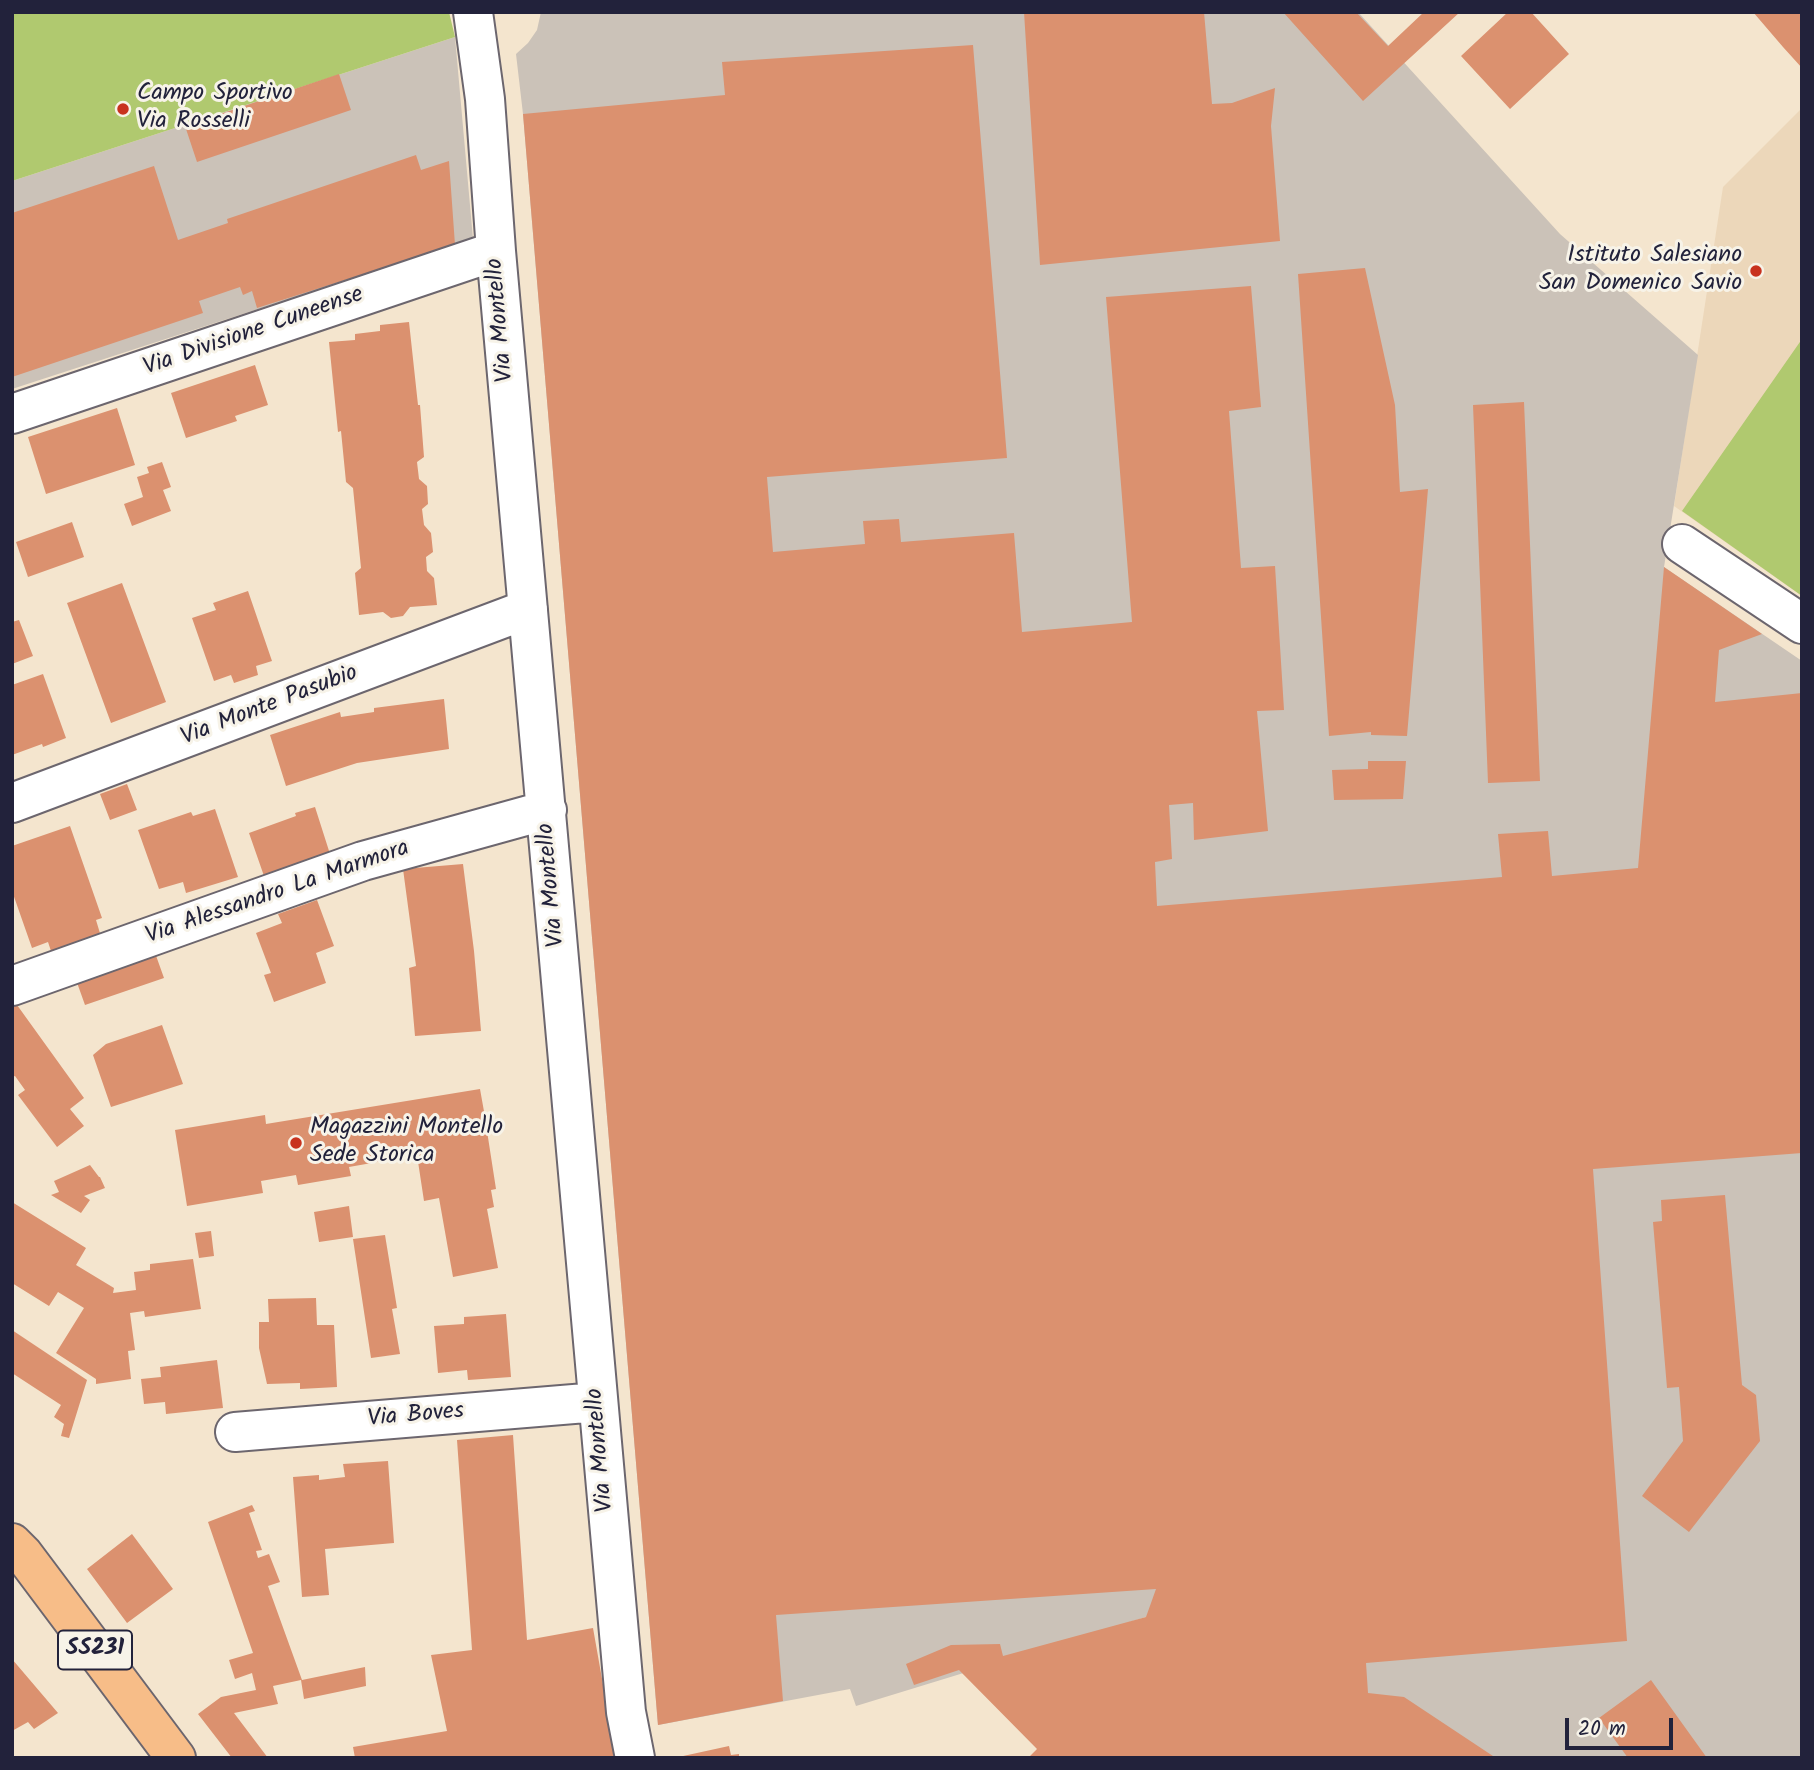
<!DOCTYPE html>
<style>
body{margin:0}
#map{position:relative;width:1814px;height:1770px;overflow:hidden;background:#f4e5ce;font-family:Kalam,sans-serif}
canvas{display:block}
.frame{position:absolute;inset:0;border:14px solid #22223b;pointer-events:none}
.scale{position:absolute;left:1565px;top:1718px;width:108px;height:32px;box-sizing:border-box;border:4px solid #22223b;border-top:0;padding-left:9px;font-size:21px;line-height:24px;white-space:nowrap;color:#22223b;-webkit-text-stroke:5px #f7f3e8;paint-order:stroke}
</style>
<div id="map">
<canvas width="1814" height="1770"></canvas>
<div class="frame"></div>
<div class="scale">20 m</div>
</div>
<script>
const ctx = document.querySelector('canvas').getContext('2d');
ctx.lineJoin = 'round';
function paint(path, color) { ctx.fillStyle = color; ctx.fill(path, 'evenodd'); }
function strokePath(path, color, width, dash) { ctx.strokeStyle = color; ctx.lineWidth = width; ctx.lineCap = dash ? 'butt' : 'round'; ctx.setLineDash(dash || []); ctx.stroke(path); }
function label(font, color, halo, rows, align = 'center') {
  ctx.font = font + ' Kalam,sans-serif'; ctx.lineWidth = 6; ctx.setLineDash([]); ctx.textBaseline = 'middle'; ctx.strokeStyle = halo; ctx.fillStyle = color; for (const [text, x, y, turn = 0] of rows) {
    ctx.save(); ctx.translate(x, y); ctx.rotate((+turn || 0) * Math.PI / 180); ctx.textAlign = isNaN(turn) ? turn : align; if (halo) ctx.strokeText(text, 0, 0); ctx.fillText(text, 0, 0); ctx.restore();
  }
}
const built = new Path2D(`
 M1802 108V596L1674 506 1723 187Z`);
const industrial = new Path2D(`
 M541 12H1358L1560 234 1698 355 1664 567 1802 661V1758H1404L1283 1756 1146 1617 856 1706 850 1689 658 1725 523 114 516 54 528 43 537 30Z
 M455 37 473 239 12 389V181Z`);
const green = new Path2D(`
 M12 12H449L455 37 12 181Z
 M1802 339V596L1682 511Z`);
const building = new Path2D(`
 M1024 12H1204L1212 104 1232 103 1275 88 1271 126 1280 241 1040 265Z
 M1283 12H1356L1388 46 1424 12H1460L1363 101Z
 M1508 12H1531L1569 54 1510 109 1461 56Z
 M1753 12H1802V68L1783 47Z
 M973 45 1007 458 767 477 773 552 865 544 863 521 899 519 901 542 1014 533 1022 632 1132 622 1106 297 1251 286 1261 407 1229 411 1241 568 1275 566 1284 710 1257 711 1268 831 1194 840 1193 803 1169 805 1172 859 1155 862 1157 906 1502 877 1498 834 1548 831 1552 876 1638 868 1664 567 1762 634 1719 650 1715 702 1802 693V1153L1593 1169 1627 1641 1366 1663 1368 1693 1404 1697 1496 1758H1028L1037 1749 959 1670 914 1685 906 1664 951 1645 1000 1644 1003 1656 1146 1617 1156 1589 776 1615 783 1701 658 1725 523 114 725 95 722 62Z
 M339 74 351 110 197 162 185 126Z
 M416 155 421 170 449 161 455 245 257 308 252 291 243 295 240 287 199 301 203 313 12 377V213L154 166 178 240 228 223 227 219Z
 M1365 268 1395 405 1400 492 1428 489 1407 736 1371 735V732L1329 736 1298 274Z
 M409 322 418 405H420L424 457 417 462 419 479 427 486 428 504 422 509 424 525 431 533 433 552 426 557 427 571 434 578 437 605 410 607 403 616 391 618 383 612 359 615 355 573 361 568 353 488 346 482 341 431 338 432 329 342 355 340V334L380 331V325Z
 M255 365 268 405 235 416 237 421 186 438 171 393Z
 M1524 402 1540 781 1488 783 1473 405Z
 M117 408 135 465 46 494 28 437Z
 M162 462 171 487 163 490 171 511 132 526 124 504 143 497 137 477 149 473 147 467Z
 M72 522 84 557 28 577 16 542Z
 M122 583 166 702 111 723 67 603Z
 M248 591 272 661 256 666 258 675 234 683 231 675 214 681 192 618 216 610 213 603Z
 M19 620 33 656 12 664V622Z
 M43 674 66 738 43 747 42 744 12 755V685Z
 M444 699 449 749 357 763 286 786 270 735 340 712 341 717 374 712V708Z
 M1368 761H1406L1403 799 1334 800 1332 770 1368 769Z
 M127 784 137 810 110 820 100 794Z
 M315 807 330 854 264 876 249 833 296 816 295 813Z
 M215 809 238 877 186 893 183 882 159 889 138 830 191 812 193 816Z
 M70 826 102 918 96 920 102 940 64 954 61 947 51 951 48 942 32 948 12 891V846Z
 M463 864 474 951 481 1031 415 1036 409 968 416 966 403 869Z
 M317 900 334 946 316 953 326 983 274 1002 264 975 271 973 256 933 282 923 278 914Z
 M154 950 164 978 85 1005 75 977Z
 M12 998 84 1098 70 1109 84 1126 57 1147 18 1095 25 1090 15 1076 12 1077Z
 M162 1025 183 1084 111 1107 93 1055 106 1044Z
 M480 1089 485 1117 492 1116 494 1130 487 1131 496 1189 491 1190 494 1207 487 1209 498 1268 453 1277 439 1198 424 1201 417 1155 349 1167 351 1176 298 1185 296 1175 261 1181 263 1193 187 1206 175 1130 265 1115 266 1124Z
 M90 1165 99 1177H100L105 1188 84 1196 90 1200 81 1213 51 1195 59 1192 54 1181Z
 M1725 1195 1742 1385 1756 1395 1760 1441 1689 1532 1642 1496 1683 1441 1679 1387 1667 1388 1653 1222 1662 1221 1661 1200Z
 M12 1202 86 1248 76 1265 114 1288 113 1293 136 1290 134 1272 150 1270V1264L193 1259 201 1309 145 1317 144 1311 130 1313 135 1350 128 1351 131 1379 96 1384V1379L56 1353 84 1308 58 1292 49 1306 12 1283Z
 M349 1206 353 1237 319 1242 314 1212Z
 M211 1231 214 1256 199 1258 195 1233Z
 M385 1235 397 1308 392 1309 400 1354 371 1358 353 1239Z
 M316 1298 317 1325H334L337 1387 300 1389V1383L267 1384 259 1348V1322H269L268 1299Z
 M506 1314 511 1377 468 1380 467 1370 438 1373 434 1326 464 1324V1317Z
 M12 1330 87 1380 69 1438 61 1436 64 1424 54 1417 61 1405 12 1373Z
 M217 1360 223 1408 166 1414 165 1402 144 1404 141 1379 161 1377 160 1367Z
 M513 1435 527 1640 593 1628 616 1758H355L353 1747 447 1731 431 1655 472 1650 457 1440Z
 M388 1461 394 1543 325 1549 329 1595 302 1597 293 1477 319 1475V1480L345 1477 343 1464Z
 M252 1505 255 1511 249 1513 262 1550 256 1551 258 1558 269 1554 280 1582 268 1586 302 1680 365 1667 366 1686 304 1699 301 1680 273 1686 278 1704 234 1713 268 1758H232L198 1714 221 1697 256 1690 252 1673 235 1679 229 1660 253 1653 208 1522Z
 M132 1534 173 1589 127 1623 87 1569Z
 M12 1659 58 1713 34 1729 28 1722 12 1731Z
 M1651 1680 1707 1758H1628L1599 1718Z
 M729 1746 731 1755 739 1754V1758H674Z`);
const minor = new Path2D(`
 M473 12 485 99 496 251 626 1712 635 1758
 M12 414 496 251
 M1682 544 1802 624
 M12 803 528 609
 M12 986 363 861 547 810
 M235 1432 598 1402`);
const primary = new Path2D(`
 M12 1543 23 1554 176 1758`);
const markers = [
 [123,109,7,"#c8321e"],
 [1756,271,7,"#c8321e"],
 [296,1143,7,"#c8321e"]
];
const shields = [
 [95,1650,74]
];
const shieldNames = [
 ["SS231",95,1650]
];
const poiNames = [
 ["Campo Sportivo",137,95],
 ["Via Rosselli",137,123],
 ["Istituto Salesiano",1742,257,"right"],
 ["San Domenico Savio",1742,285,"right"],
 ["Magazzini Montello",310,1129],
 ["Sede Storica",310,1157]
];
const streetNames = [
 ["Via Montello",502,320,-95],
 ["Via Divisione Cuneense",254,333,-19],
 ["Via Monte Pasubio",270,707,-21],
 ["Via Montello",553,885,-95],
 ["Via Alessandro La Marmora",278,894,-19],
 ["Via Boves",416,1417,-5],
 ["Via Montello",602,1450,-95]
];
paint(built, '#ecd7ba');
paint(industrial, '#cbc2b8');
paint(green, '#b0c96f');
paint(building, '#db916f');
strokePath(minor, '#6c666e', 42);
strokePath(primary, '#6c666e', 42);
strokePath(minor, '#fff', 38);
strokePath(primary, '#f7bd88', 38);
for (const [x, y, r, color] of markers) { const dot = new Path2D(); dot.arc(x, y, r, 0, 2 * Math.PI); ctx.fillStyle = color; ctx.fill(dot); strokePath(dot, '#f7f3e8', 2.5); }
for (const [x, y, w] of shields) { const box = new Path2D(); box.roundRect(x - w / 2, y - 19.5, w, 39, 5); ctx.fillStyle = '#f7f3e8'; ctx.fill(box); strokePath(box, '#22223b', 2); }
label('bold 23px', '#22223b', null, shieldNames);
label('24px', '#22223b', '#f7f3e8', poiNames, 'left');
label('24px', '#22223b', '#f7f3e8', streetNames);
</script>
